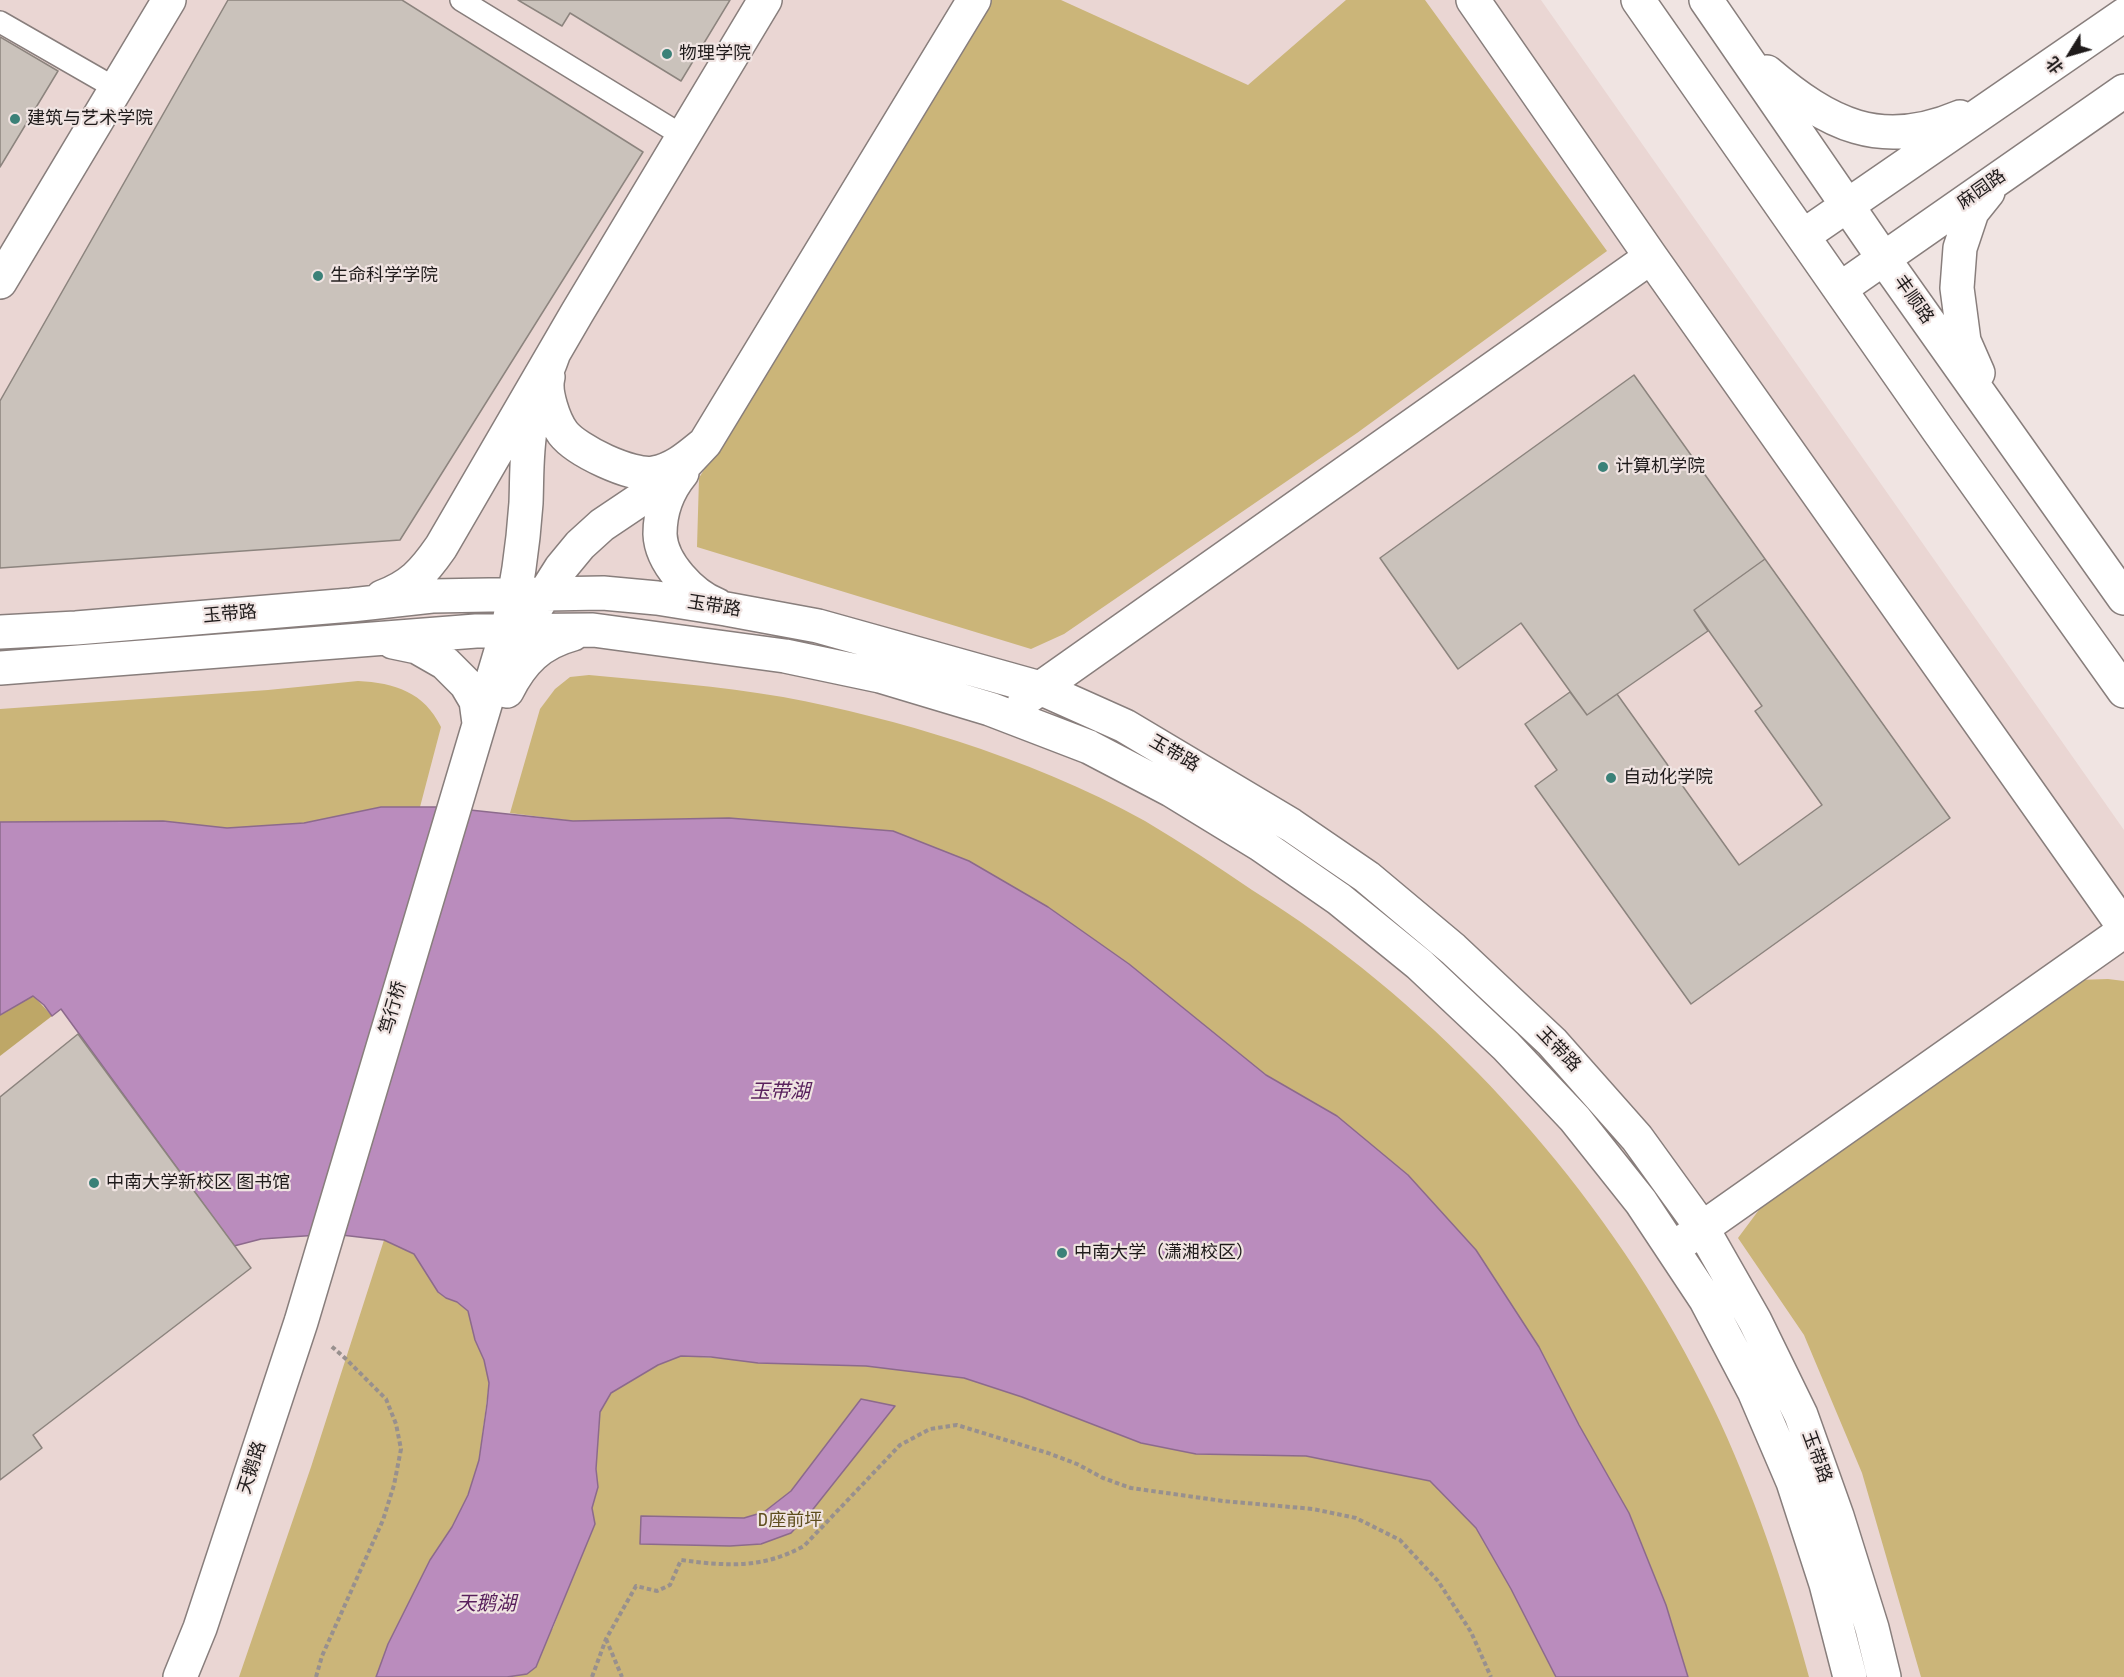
<!DOCTYPE html>
<meta charset="utf-8">
<style>
body{margin:0}
#map{position:relative;width:2124px;height:1677px;overflow:hidden;background:#f0e4e2;font-family:"Roboto Condensed","Noto Sans SC",sans-serif}
canvas{display:block}
.north{position:absolute;left:2040px;top:24px;width:60px;height:60px;-webkit-text-stroke:4px #f0e4e2;paint-order:stroke;rotate:233deg;font-size:16px;font-weight:700;line-height:24px;text-align:center;color:#1f1b1b}
.north::after{content:'';display:block;margin:auto;width:21px;height:27px;background:#1f1b1b;clip-path:polygon(50% 0,100% 100%,50% 72%,0 100%)}
</style>
<div id="map">
<canvas width="2124" height="1677"></canvas>
<div class="north">北</div>
</div>
<script>
const ctx = document.querySelector('canvas').getContext('2d');
ctx.lineJoin = 'round';
function paint(path, color) { ctx.fillStyle = color; ctx.fill(path, 'evenodd'); }
function strokePath(path, color, width, dash) { ctx.strokeStyle = color; ctx.lineWidth = width; ctx.lineCap = dash ? 'butt' : 'round'; ctx.setLineDash(dash || []); ctx.stroke(path); }
function label(font, color, halo, rows, align = 'center') {
  ctx.font = font + ' "Roboto Condensed","Noto Sans SC",sans-serif'; ctx.lineWidth = 4.5; ctx.setLineDash([]); ctx.textBaseline = 'middle'; ctx.strokeStyle = halo; ctx.fillStyle = color; for (const [text, x, y, turn = 0] of rows) {
    ctx.save(); ctx.translate(x, y); ctx.rotate((+turn || 0) * Math.PI / 180); ctx.textAlign = isNaN(turn) ? turn : align; if (halo) ctx.strokeText(text, 0, 0); ctx.fillText(text, 0, 0); ctx.restore();
  }
}
const built = new Path2D(`
 M0 0H1541L2124 830V1677H0Z`);
const green = new Path2D(`
 M985 0H1061L1248 85 1346 0H1425L1607 251 1357 433 1064 634 1031 649 697 547 699 478Z
 M589 675C654 681 719 686 783 697 842 708 901 723 957 741 1021 762 1086 788 1145 821 1182 843 1217 866 1252 890 1274 904 1296 918 1316 933 1481 1052 1624 1221 1712 1405 1754 1492 1784 1584 1809 1677H1688L1666 1605 1629 1513 1579 1425 1539 1347 1408 1175 1337 1116 1266 1075 1129 964 1048 907 893 831 730 818 573 821 510 813 540 709 555 689 570 677Z
 M358 681C395 683 424 692 441 727L420 807H381L304 823 227 828 163 821 0 822V709L268 690Z
 M2108 979 2124 981V1677H1921L1862 1473 1804 1335 1738 1238 1767 1199 2077 980Z
 M384 1240 414 1254 438 1292 446 1298 457 1302 468 1311 475 1340 484 1360 489 1383 479 1460 468 1495 452 1527 430 1560 388 1644 376 1677H239L311 1467Z
 M681 1356 866 1366 964 1378 1022 1397 1141 1443 1196 1454 1306 1456 1430 1481 1476 1528 1511 1589 1556 1677H507L516 1675 553 1628 586 1541 595 1525 591 1508 598 1487 596 1469 600 1412 611 1393 658 1365Z`);
const forest = new Path2D(`
 M33 995 52 1016 0 1056V1015Z`);
const water = new Path2D(`
 M381 807H442L573 821 729 818 893 831 969 861 1048 907 1129 964 1266 1075 1337 1116 1408 1175 1476 1250 1539 1347 1579 1425 1629 1513 1666 1605 1688 1677H1556L1511 1589 1476 1528 1430 1481 1306 1456 1196 1454 1141 1443 1022 1397 964 1378 866 1366 758 1363 711 1357 681 1356 658 1365 611 1393 600 1412 596 1469 598 1487 592 1508 595 1524 536 1667 527 1674 507 1677H376L388 1644 430 1560 452 1527 468 1495 479 1460 487 1404 489 1383 484 1360 475 1340 468 1311 457 1302 446 1298 438 1292 414 1254 384 1240 333 1234 261 1239 234 1246 61 1009 52 1016 44 1005 33 996 0 1015V822L163 821 227 828 304 823Z
 M861 1399 895 1406 810 1513 791 1533 761 1544 730 1546 640 1544 641 1516 744 1518 764 1512 791 1491Z`);
const building = new Path2D(`
 M228 0H402L643 152 400 540 0 568V401Z
 M518 0H730L681 81 570 13 562 26Z
 M0 37 58 71 0 167Z
 M1634 375 1765 559 1694 610 1708 631 1587 715 1521 623 1458 669 1380 558Z
 M1765 559 1950 818 1691 1004 1535 786 1557 770 1525 724 1570 692 1587 715 1617 694 1739 865 1822 805 1755 711 1762 706 1694 610Z
 M78 1034 251 1268 33 1435 42 1448 0 1480V1097Z`);
const path = new Path2D(`
 M606 1639 622 1677
 M316 1677 322 1656 383 1520 394 1485 401 1449 396 1424 386 1399 346 1359 330 1345
 M592 1677 606 1639 636 1586 657 1591 670 1585 681 1560C727 1566 762 1569 804 1546L900 1445 930 1429 957 1425 1048 1453 1077 1464 1103 1478 1131 1488 1223 1501 1313 1509 1356 1518 1400 1540 1438 1581 1471 1632 1491 1677`);
const lane = new Path2D(`
 M461 0 683 136
 M0 22 115 88`);
const street = new Path2D(`
 M1473 0 1651 257 2124 927
 M0 282 169 0
 M548 377C544 392 554 421 563 433 577 451 632 477 654 473 675 469 689 456 705 443L974 0
 M682 473C668 490 660 511 660 534 661 563 692 595 717 605
 M382 597C411 586 423 573 441 547L577 313 765 0
 M535 609 561 568 580 545 602 525 672 478 705 443
 M0 632 76 628 351 605 432 596 603 593 657 598 726 609 818 626 1040 688 1125 726 1291 825 1367 877 1453 949 1552 1042 1637 1138 1702 1228 1755 1321 1801 1415 1837 1516 1872 1628 1884 1677
 M393 642 417 647 445 663 466 684 476 701 479 723
 M0 668 476 631 593 630 785 656 880 676 990 709 1089 747 1171 790 1261 845 1339 899 1419 964 1506 1046 1575 1119 1641 1202 1706 1300 1754 1391 1793 1482 1826 1584 1850 1677
 M507 691C522 661 540 643 573 634
 M1025 699 1651 257
 M1684 1241 2124 931
 M180 1677 200 1628 301 1322 507 631C517 589 523 546 526 503 527 477 526 451 531 425 535 401 545 377 553 355`);
const secondary = new Path2D(`
 M1638 0 1938 430 2124 691
 M1706 0 1884 259 2124 598
 M1767 72C1828 124 1880 151 1960 117
 M1803 236 2124 15
 M1840 289 2124 91
 M1978 373 1964 341 1957 288 1960 248 1972 212 1988 192`);
const markers = [
 [667,54,6,"#3b8178"],
 [15,119,6,"#3b8178"],
 [318,276,6,"#3b8178"],
 [1603,467,6,"#3b8178"],
 [1611,778,6,"#3b8178"],
 [94,1183,6,"#3b8178"],
 [1062,1253,6,"#3b8178"]
];
const poiNames = [
 ["物理学院",679,54],
 ["建筑与艺术学院",27,119],
 ["生命科学学院",330,276],
 ["计算机学院",1615,467],
 ["自动化学院",1623,778],
 ["中南大学新校区 图书馆",106,1183],
 ["中南大学（潇湘校区）",1074,1253]
];
const streetNames = [
 ["麻园路",1982,190,-35],
 ["丰顺路",1913,300,55],
 ["玉带路",714,607,9],
 ["玉带路",230,615,-5],
 ["玉带路",1174,754,30],
 ["笃行桥",394,1008,-74],
 ["玉带路",1558,1050,46],
 ["玉带路",1816,1457,70],
 ["天鹅路",253,1468,-72]
];
const parkNames = [
 ["D座前坪",790,1521]
];
const waterNames = [
 ["玉带湖",780,1093],
 ["天鹅湖",486,1605]
];
paint(built, '#ead6d3');
paint(green, '#cbb579');
paint(forest, '#bea767');
paint(water, '#ba8cbd');
strokePath(water, '#8c6a8c', 1.5);
paint(building, '#cac2bb');
strokePath(building, '#8c847e', 1.5);
strokePath(lane, '#887e7c', 24);
strokePath(street, '#887e7c', 36);
strokePath(secondary, '#887e7c', 36);
strokePath(path, '#98908e', 4, [4.5, 3]);
strokePath(lane, '#fff', 21);
strokePath(street, '#fff', 33);
strokePath(secondary, '#fff', 33);
for (const [x, y, r, color] of markers) { const dot = new Path2D(); dot.arc(x, y, r, 0, 2 * Math.PI); ctx.fillStyle = color; ctx.fill(dot); strokePath(dot, '#f0e4e2', 2); }
label('18px', '#1f1b1b', '#f0e4e2', poiNames, 'left');
label('18px', '#1f1b1b', '#f0e4e2', streetNames);
label('18px', '#5e4e1d', '#f0e4e2', parkNames);
label('italic 20px', '#59215d', '#f0e4e2', waterNames);
</script>
